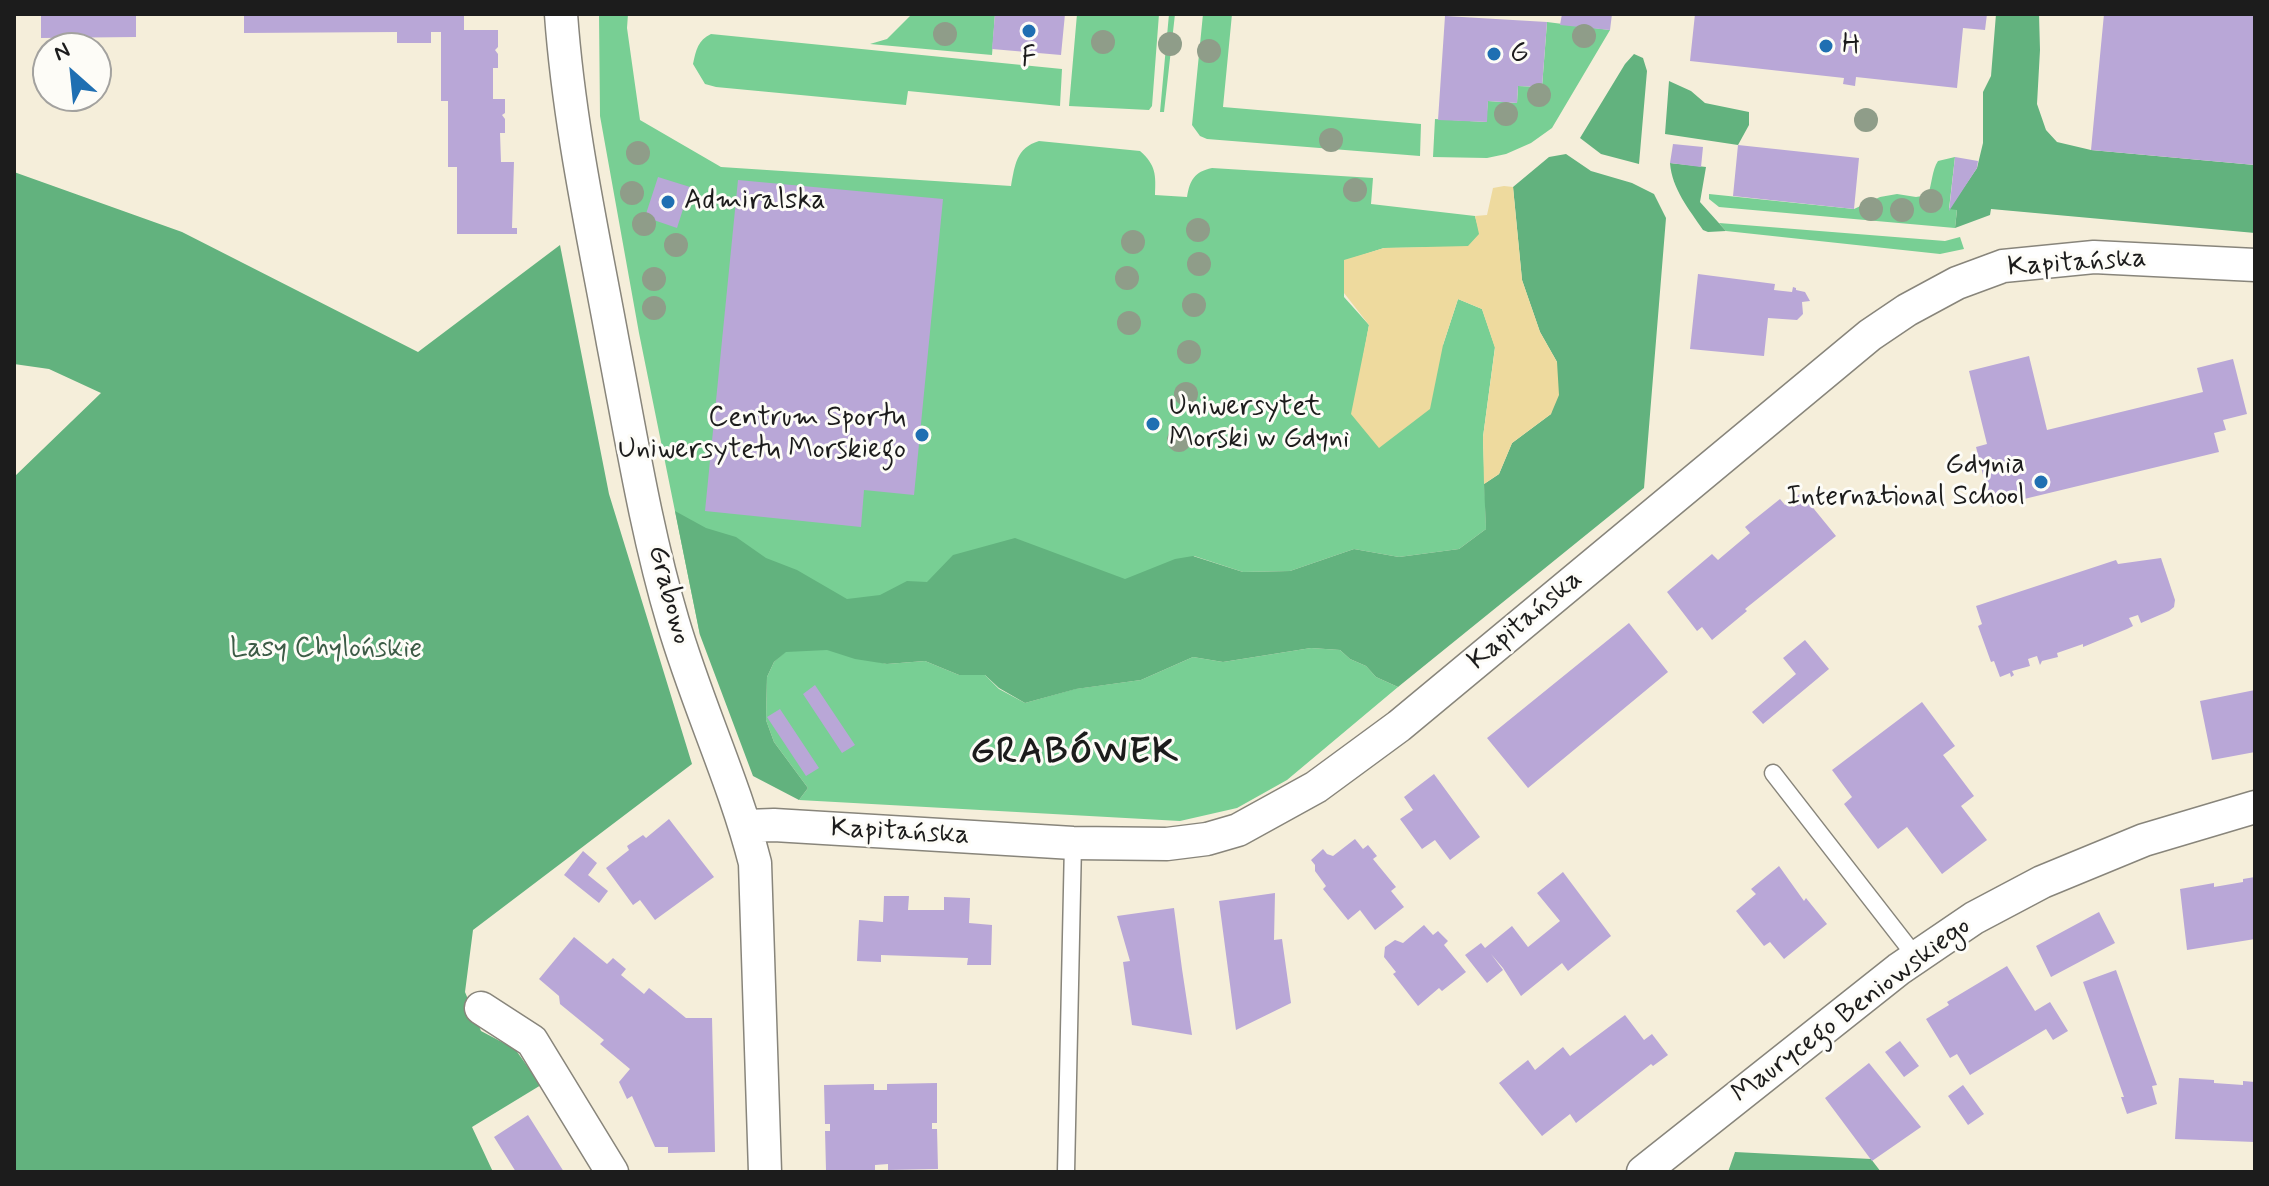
<!DOCTYPE html>
<meta charset="utf-8">
<style>
body{margin:0}
#map{position:relative;width:2269px;height:1186px;overflow:hidden;background:#f5eeda;font-family:Mynerve,sans-serif}
canvas{display:block}
.frame{position:absolute;inset:0;border:16px solid #1c1c1c;pointer-events:none}
.north{position:absolute;left:32px;top:32px;width:80px;height:80px;box-sizing:border-box;background:#fdfcf7;border:2px solid #a3a29f;border-radius:50%;rotate:333deg;font-size:22px;font-weight:700;line-height:32px;text-align:center;color:#1c1c1c}
.north::after{content:'';display:block;margin:auto;width:28px;height:36px;background:#1f6fb2;clip-path:polygon(50% 0,100% 100%,50% 72%,0 100%)}
</style>
<div id="map">
<canvas width="2269" height="1186"></canvas>
<div class="frame"></div>
<div class="north">N</div>
</div>
<script>
const ctx = document.querySelector('canvas').getContext('2d');
ctx.lineJoin = 'round';
function paint(path, color) { ctx.fillStyle = color; ctx.fill(path, 'evenodd'); }
function strokePath(path, color, width, dash) { ctx.strokeStyle = color; ctx.lineWidth = width; ctx.lineCap = dash ? 'butt' : 'round'; ctx.setLineDash(dash || []); ctx.stroke(path); }
function label(font, color, halo, rows, align = 'center') {
  ctx.font = font + ' Mynerve,sans-serif'; ctx.lineWidth = 6; ctx.setLineDash([]); ctx.textBaseline = 'middle'; ctx.strokeStyle = halo; ctx.fillStyle = color; for (const [text, x, y, turn = 0] of rows) {
    ctx.save(); ctx.translate(x, y); ctx.rotate((+turn || 0) * Math.PI / 180); ctx.textAlign = isNaN(turn) ? turn : align; if (halo) ctx.strokeText(text, 0, 0); ctx.fillText(text, 0, 0); ctx.restore();
  }
}
const green = new Path2D(`
 M599 14H628L627 28 640 120 721 167 1011 186C1015 165 1016 148 1039 141L1140 151C1156 165 1156 175 1155 195L1187 197C1190 180 1194 172 1212 168L1373 178 1371 204 1475 216 1480 234 1468 247 1384 248 1344 261V297L1369 325 1361 369 1443 345 1458 299 1482 309 1495 347 1483 437 1486 529 1459 549 1399 557 1354 549 1290 571 1243 572 1194 556 1169 639 831 650 887 664 925 661 959 675H985L999 689 1025 703 1075 689 1141 680 1193 657 1223 662 1311 648 1340 650 1350 659 1366 666 1376 677 1398 687 1287 780 1237 808 1180 821 799 800 808 788 774 742 766 720 767 677 774 662 785 652 700 635 639 333 600 116Z
 M912 14H995L992 55 870 44 887 39Z
 M1077 14H1159L1152 106 1149 110 1069 106Z
 M1169 14H1175L1164 112H1160Z
 M1203 14H1232L1223 107 1421 124 1420 156 1207 139 1200 136 1192 125Z
 M1547 22 1610 30 1552 128 1531 143 1506 154 1487 158 1433 157 1435 119 1486 122 1488 101 1517 103 1518 86 1542 87Z
 M711 34 1062 69 1060 106 908 91 906 105 716 87 705 84 693 64C696 50 698 40 711 34Z
 M1955 157 1949 209H1957L1955 228 1719 207 1709 199V194L1854 209 1880 197 1897 194 1916 197 1928 195C1932 184 1932 170 1938 161Z
 M1719 223 1945 241 1960 237 1964 249 1940 254 1726 231Z`);
const forest = new Path2D(`
 M1996 14H2039L2040 50 2037 104 2046 130 2057 142 2091 150 2255 165V233L1991 209 1990 215 1955 228 1957 210 1949 209 1977 168 1983 143V92L1991 76Z
 M1634 54 1643 58 1647 71 1639 164 1601 154 1580 138 1625 64Z
 M1669 81 1691 91 1705 103 1749 112V125L1738 145 1665 134Z
 M1566 154 1591 171 1632 183 1654 194 1666 218 1644 488 1398 687 1376 677 1366 666 1350 659 1340 650 1311 648 1223 662 1193 657 1141 680 1076 689 1025 703 999 688 985 675H959L925 661 887 664 855 659 827 650 786 652 774 662 767 677 766 720 774 742 808 788 799 800 753 776 700 635 675 511 706 528 736 537 766 558 797 570 847 599 880 595 907 581 927 582 953 555 1015 538 1125 579 1175 559 1193 556 1243 572 1290 571 1354 549 1399 557 1459 549 1486 529 1484 484 1499 474 1512 443 1551 414 1557 362 1540 332 1522 280 1513 187 1549 157Z
 M1670 163 1706 167 1700 202 1726 231 1708 232 1703 230C1689 209 1672 189 1670 163Z
 M14 172 182 232 418 352 560 245 609 494 692 764 473 930 465 992 481 1031 515 1049 541 1085 472 1127 493 1172H14V477L101 393 49 369 14 364Z
 M1735 1152 1871 1159 1881 1172H1728Z`);
const sand = new Path2D(`
 M1504 186 1513 187 1522 280 1540 332 1557 362 1559 395 1551 414 1512 443 1499 474 1484 484 1483 437 1495 348 1482 309 1458 299 1443 345 1430 409 1379 448 1351 414 1369 325 1344 293V260L1384 248 1468 246 1479 234 1475 216 1487 215 1493 188Z`);
const building = new Path2D(`
 M41 14H136V37L41 38Z
 M244 14H464V30H498V47L495 50 498 54V68H493V99H505V113L502 115 505 119V133H500L501 162H514L512 228H517V234H457V167H448V101H441V32H431V43H397V32L244 33Z
 M995 14H1065L1061 55 992 49Z
 M1562 14H1612L1610 30 1560 25Z
 M1695 14H1987L1985 30 1963 28 1957 88 1856 77 1855 86 1843 84 1844 78 1690 61Z
 M2104 14H2255V165L2091 150Z
 M1445 16 1547 22 1542 87 1518 86 1517 103 1488 101 1487 122 1438 120Z
 M1673 144 1703 147 1701 167 1670 163Z
 M1738 145 1859 158 1854 209 1733 196Z
 M1955 157 1978 161 1977 168 1949 211Z
 M658 177 690 187 677 228 645 217Z
 M738 180 943 199 914 495 864 490 861 527 705 511Z
 M1698 274 1775 284 1774 290 1792 292 1793 287 1796 288V290L1805 292 1810 301 1802 302 1803 314 1797 320 1768 318 1764 356 1690 349Z
 M2029 356 2047 430 2203 392 2197 368 2233 359 2247 414 2223 420 2226 430 2214 433 2219 452 1991 507 1976 447 1987 444 1969 371Z
 M1801 493 1836 536 1745 609 1747 611 1712 640 1702 627 1697 631 1667 592 1712 554 1718 560 1750 533 1745 527 1780 499 1785 505Z
 M2161 558 2175 600 2174 607 2169 611 2141 623 2138 615 2129 618 2133 626 2127 629 2083 647V644L2057 653 2058 657 2042 661 2040 665 2037 656 2028 659 2030 666 2012 671 2014 675 2011 677 2010 673 2000 677 1994 661 1991 662 1978 626 1982 624 1976 606 2116 560 2118 564Z
 M1629 623 1668 672 1528 788 1487 738Z
 M1805 640 1829 669 1763 724 1752 712 1796 674 1783 658Z
 M815 685 855 745 842 753 803 694Z
 M2255 690V752L2212 760 2200 701Z
 M1922 702 1955 746 1943 755 1974 796 1961 806 1987 840 1942 874 1907 827 1878 849 1844 804 1852 797 1832 770Z
 M780 709 819 768 806 776 767 717Z
 M1434 774 1480 837 1450 860 1435 840 1422 849 1400 819 1413 810 1404 797Z
 M669 819 714 877 655 920 640 900 633 905 606 868 629 850 627 846 643 835 646 838Z
 M1355 839 1363 849 1368 845 1377 856 1373 859 1396 887 1391 891 1404 907 1375 930 1360 910 1348 920 1323 889 1326 886 1315 871V865L1311 860 1323 849 1327 854 1333 856Z
 M583 851 597 863 588 875 608 891 599 903 564 875Z
 M1779 866 1804 901 1806 898 1827 924 1784 959 1770 942 1764 946 1736 911 1756 894 1751 889Z
 M1563 872 1611 936 1568 971 1562 963 1521 996 1503 968 1491 954 1503 970 1487 983 1465 955 1481 943 1485 948 1512 926 1528 947 1560 921 1537 893Z
 M2255 877V939L2187 950 2180 889 2214 883V887L2243 882V879Z
 M1275 893 1274 940 1282 939 1291 1003 1236 1030 1219 901Z
 M884 896H909L908 910H944V897L970 898 969 923 992 925 991 965H967L968 958 881 955V962L857 961 859 920 883 922Z
 M1174 908 1182 969 1192 1035 1132 1025 1123 962 1130 961 1117 916Z
 M2099 912 2115 943 2051 977 2036 946Z
 M1424 925 1433 935 1438 931 1448 941 1444 945 1466 972 1442 991 1439 988 1418 1006 1393 974 1396 972 1384 957 1385 947 1395 940 1403 943Z
 M574 937 607 964 613 958 626 969 621 975 644 994 649 988 686 1018H712L715 1152 668 1153V1147H655L632 1096 627 1099 619 1082 630 1069 600 1044 604 1040 560 1004 559 996 539 979Z
 M2007 966 2035 1011 2050 1002 2068 1031 2053 1040 2046 1029 1970 1075 1957 1054 1950 1058 1926 1019 1949 1005 1947 1002Z
 M2116 970 2157 1085 2152 1086 2157 1104 2127 1114 2121 1097H2124L2083 982Z
 M1625 1015 1644 1040 1652 1034 1668 1055 1653 1066 1651 1064 1576 1123 1570 1114 1542 1136 1499 1083 1528 1060 1535 1070 1563 1047 1570 1056Z
 M1900 1041 1919 1066 1904 1077 1885 1052Z
 M1869 1063 1921 1127 1872 1161 1825 1098Z
 M2179 1078 2214 1080V1083L2243 1085V1081L2255 1082V1142L2175 1139Z
 M937 1083V1123H932V1129H937L938 1169 888 1170V1164L875 1165V1170H826L825 1131H830V1124H825L824 1085 874 1084V1090H887V1084Z
 M1963 1085 1984 1114 1968 1125 1948 1096Z
 M528 1115 564 1172H516L494 1137Z`);
const lane = new Path2D(`
 M1773 773 1916 957
 M1066 1172 1073 843`);
const street = new Path2D(`
 M561 14C569 125 593 234 613 343 631 436 646 531 673 622 697 704 734 781 755 863L765 1172
 M746 826 774 825 1073 843 1167 844 1207 839 1238 830 1316 787 1399 726 1870 335 1907 310 1957 283 2003 266 2094 257 2255 265
 M481 1008 532 1041 612 1172
 M1643 1172 1899 969 1974 918 2042 882 2144 840 2255 807`);
const trees = [
 [945,34],
 [1584,36],
 [1103,42],
 [1170,44],
 [1209,51],
 [1539,95],
 [1506,114],
 [1866,120],
 [1331,140],
 [638,153],
 [1355,190],
 [632,193],
 [1931,201],
 [1871,209],
 [1902,210],
 [644,224],
 [1198,230],
 [1133,242],
 [676,245],
 [1199,264],
 [1127,278],
 [654,279],
 [1194,305],
 [654,308],
 [1129,323],
 [1189,352],
 [1186,394],
 [1179,440]
];
const markers = [
 [1029,31,8,"#1f6fb2"],
 [1826,46,8,"#1f6fb2"],
 [1494,54,8,"#1f6fb2"],
 [668,202,8,"#1f6fb2"],
 [1153,424,8,"#1f6fb2"],
 [922,435,8,"#1f6fb2"],
 [2041,482,8,"#1f6fb2"]
];
const poiNames = [
 ["H",1842,46],
 ["G",1510,54],
 ["F",1029,60,"center"],
 ["Admiralska",684,202],
 ["Uniwersytet",1169,408],
 ["Morski w Gdyni",1169,440],
 ["Centrum Sportu",906,419,"right"],
 ["Uniwersytetu Morskiego",906,451,"right"],
 ["Gdynia",2025,466,"right"],
 ["International School",2025,498,"right"]
];
const streetNames = [
 ["Kapitańska",2077,264,-4],
 ["Grabowo",668,595,75],
 ["Kapitańska",1526,621,-40],
 ["Kapitańska",900,833,3],
 ["Maurycego Beniowskiego",1852,1011,-37]
];
const parkNames = [
 ["Lasy Chylońskie",326,650]
];
const districtNames = [
 ["GRABÓWEK",1075,754]
];
paint(green, '#78cf94');
paint(forest, '#62b27e');
paint(sand, '#eeda9e');
paint(building, '#b9a7d7');
strokePath(lane, '#88857b', 19);
strokePath(street, '#88857b', 35);
strokePath(lane, '#fff', 16);
strokePath(street, '#fff', 32);
ctx.fillStyle = '#8f9d89';
for (const [x, y] of trees) { ctx.beginPath(); ctx.arc(x, y, 12, 0, 2 * Math.PI); ctx.fill(); }
for (const [x, y, r, color] of markers) { const dot = new Path2D(); dot.arc(x, y, r, 0, 2 * Math.PI); ctx.fillStyle = color; ctx.fill(dot); strokePath(dot, '#fdfcf7', 3); }
label('28px', '#1c1c1c', '#fdfcf7', poiNames, 'left');
label('28px', '#1c1c1c', '#fdfcf7', streetNames);
label('28px', '#3c5b46', '#fdfcf7', parkNames);
ctx.letterSpacing = '2px';
label('bold 36px', '#1c1c1c', '#fdfcf7', districtNames);
ctx.letterSpacing = '0px';
</script>
